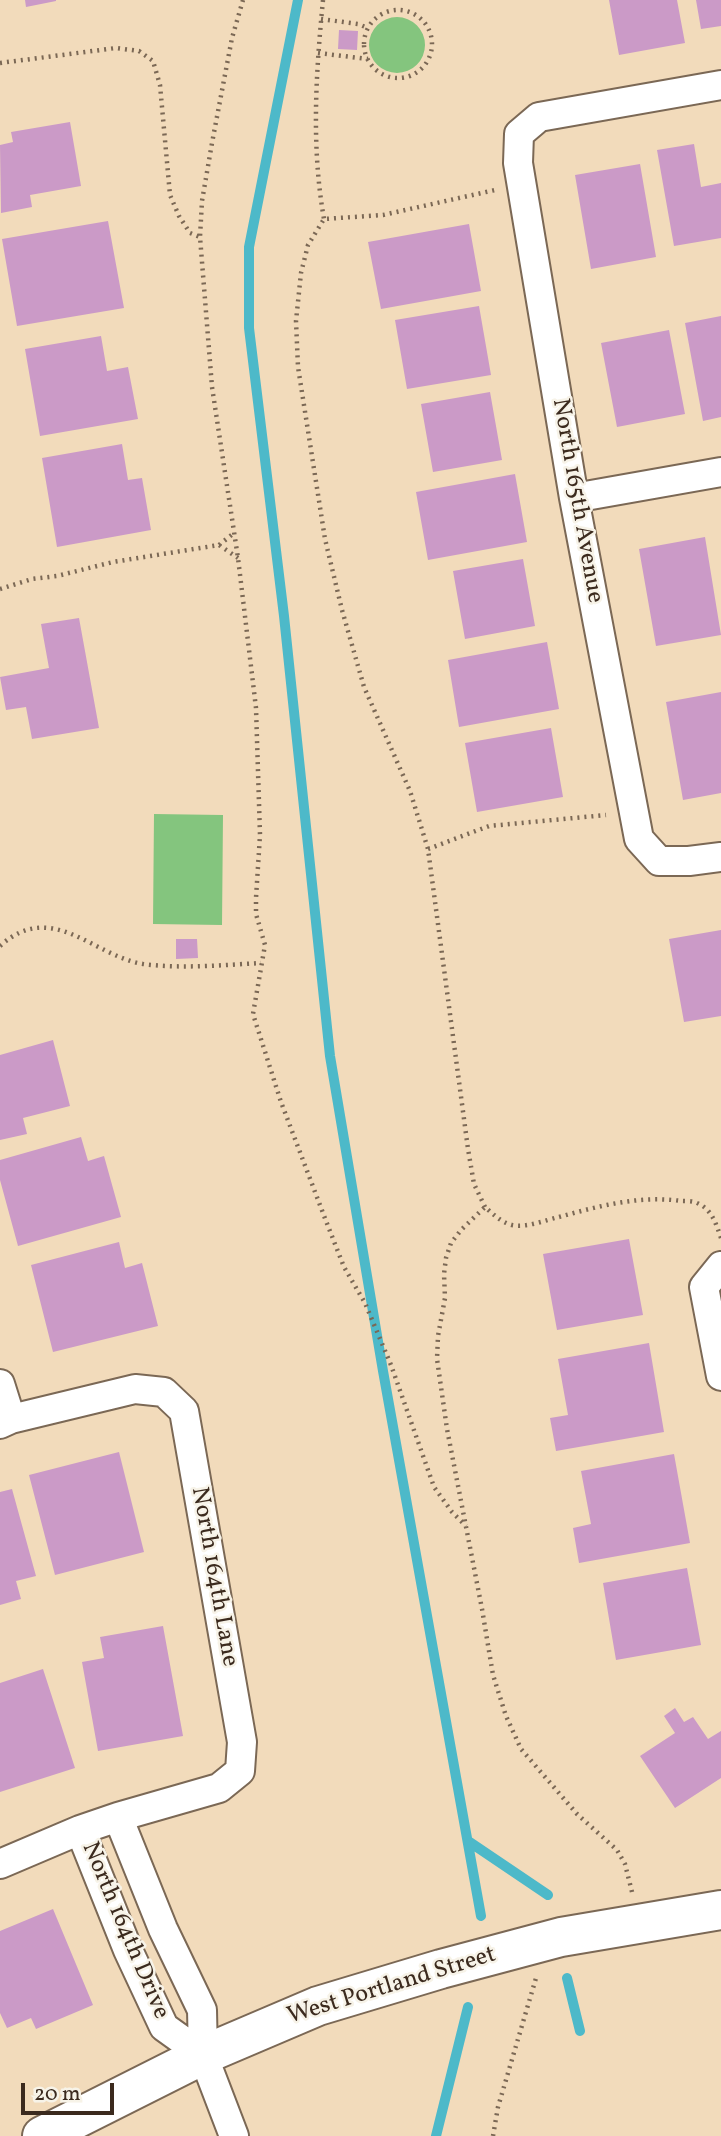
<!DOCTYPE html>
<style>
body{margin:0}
#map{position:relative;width:721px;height:2136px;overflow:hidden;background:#f2dbbb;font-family:Vollkorn,serif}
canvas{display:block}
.scale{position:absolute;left:21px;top:2083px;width:93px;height:32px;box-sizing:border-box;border:4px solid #3b2a1e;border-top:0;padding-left:9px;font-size:21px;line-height:24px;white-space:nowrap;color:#3b2a1e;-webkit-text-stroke:5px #f7f3e8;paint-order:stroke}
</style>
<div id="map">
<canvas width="721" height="2136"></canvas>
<div class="scale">20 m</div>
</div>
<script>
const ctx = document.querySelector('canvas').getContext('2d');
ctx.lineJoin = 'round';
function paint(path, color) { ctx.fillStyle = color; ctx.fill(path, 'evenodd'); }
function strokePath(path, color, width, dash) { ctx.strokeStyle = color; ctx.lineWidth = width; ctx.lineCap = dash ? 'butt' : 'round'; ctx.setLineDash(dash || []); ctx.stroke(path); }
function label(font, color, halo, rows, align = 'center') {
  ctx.font = font + ' Vollkorn,serif'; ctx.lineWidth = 5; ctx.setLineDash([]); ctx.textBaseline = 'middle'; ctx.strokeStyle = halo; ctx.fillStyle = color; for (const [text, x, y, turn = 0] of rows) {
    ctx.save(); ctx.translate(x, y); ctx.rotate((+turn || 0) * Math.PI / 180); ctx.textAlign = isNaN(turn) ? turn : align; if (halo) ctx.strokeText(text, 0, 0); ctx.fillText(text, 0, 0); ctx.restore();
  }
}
const green = new Path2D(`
 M369 45a28 28 0 1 1 56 0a28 28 0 1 1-56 0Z
 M154 814 223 815 222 925 153 924Z`);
const stream = new Path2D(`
 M298 0 249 247V328L284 616 330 1056 383 1371 481 1916
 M468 1841 548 1895
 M567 1978 580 2031
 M436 2136 468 2007`);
const building = new Path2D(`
 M25 0H56V1L26 7Z
 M609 0H677L685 43 619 55Z
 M696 0H721V26L701 29Z
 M339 30 358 31 357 50 338 49Z
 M70 122 81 186 30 195 32 207 1 213 0 145 13 142 11 132Z
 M694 144 701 187 721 183V238L674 246 657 150Z
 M640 164 656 257 591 269 575 175Z
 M108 221 124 308 17 326 2 239Z
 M469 224 481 291 381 309 368 242Z
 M479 306 491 375 407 389 395 320Z
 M721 316V417L703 421 685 323Z
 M669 330 685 414 617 427 601 343Z
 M101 336 107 371 128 367 138 419 40 436 25 349Z
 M490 392 502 460 433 472 421 404Z
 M122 444 128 480 142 478 151 530 57 547 42 458Z
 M515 474 527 542 428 560 416 492Z
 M705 537 721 635 656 646 639 549Z
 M523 559 535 626 465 639 453 571Z
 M79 618 99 728 32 739 26 707 6 710 0 677 49 668 41 624Z
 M547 642 559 709 459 727 448 660Z
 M721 692V793L683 800 666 702Z
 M551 728 563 797 477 812 465 743Z
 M721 930V1016L684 1022 669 939Z
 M176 939H197L198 958 176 959Z
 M53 1040 70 1106 23 1118 27 1134 0 1140V1055Z
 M81 1137 88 1161 104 1156 121 1217 18 1246 0 1180V1160Z
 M629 1239 643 1315 557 1330 543 1254Z
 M119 1242 125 1268 142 1263 158 1326 53 1352 31 1265Z
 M649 1343 664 1432 556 1451 550 1418 568 1415 558 1359Z
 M119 1452 144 1552 55 1575 29 1475Z
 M674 1454 690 1543 579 1563 573 1528 591 1524 581 1471Z
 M12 1489 36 1576 16 1581 21 1599 0 1605V1492Z
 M687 1568 701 1645 616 1660 603 1583Z
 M163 1626 183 1736 98 1751 82 1662 104 1658 100 1637Z
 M43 1669 75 1768 0 1792V1683Z
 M675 1708 684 1722 693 1717 708 1739 721 1731V1778L675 1808 640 1756 675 1733 664 1716Z
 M53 1909 93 2005 36 2029 31 2018 7 2028 0 2013V1931Z`);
const path = new Path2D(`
 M243 0 232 38 212 143 202 201 200 237 212 387 238 558 256 708 260 835 256 898V914L265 945 253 1014 281 1102 326 1221 344 1267 365 1303 391 1365 434 1487 452 1512 466 1526
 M323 0C316 73 311 146 324 219
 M364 44a34 34 0 1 1 68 0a34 34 0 1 1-68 0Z
 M321 19 358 24 368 28
 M318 53 368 59
 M0 63 116 48 139 51 153 61 160 85 170 195 179 216 190 233 200 237
 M219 545 234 533
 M0 589 32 579 57 576 113 562 219 545 238 558
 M428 849 489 826 606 815
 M0 946C52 899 93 956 143 964 181 969 224 965 261 963
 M485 1207 474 1184 468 1149 428 849 410 791 364 687 342 610 325 539 298 367 296 321 301 273 308 245 324 219 383 215 495 190
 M632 1892 625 1864 617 1850 577 1814 521 1749 506 1716 493 1675 482 1609 447 1429 437 1359 438 1336 445 1298 444 1274 446 1258 451 1243 461 1230 485 1207C494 1215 501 1222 512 1225 527 1228 545 1220 559 1217 599 1206 640 1195 681 1201 686 1201 693 1201 697 1203 712 1209 716 1224 721 1238
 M493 2136 498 2107 536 1978`);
const street = new Path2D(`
 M721 85 539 117 519 134 518 163 574 498 639 839 659 861H689L721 857
 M574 498 721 472
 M721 1266 704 1287 721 1376
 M0 1384 11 1419
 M0 1424 11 1419 135 1389 164 1392 184 1411 242 1742 240 1771 219 1788 118 1817 80 1830 0 1864
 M118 1817 163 1929 202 2010 203 2055 234 2136
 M80 1830 128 1950 164 2027 203 2055`);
const secondary = new Path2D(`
 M42 2136 203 2055 318 2006 441 1969 561 1937 721 1910`);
const streetNames = [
 ["North 165th Avenue",576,501,80],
 ["North 164th Lane",213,1577,80],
 ["North 164th Drive",124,1931,67],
 ["West Portland Street",392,1987,-17]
];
paint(green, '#84c57e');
strokePath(stream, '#4db9c9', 10);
paint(building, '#cb9ac7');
strokePath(street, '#7b6855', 32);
strokePath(secondary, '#7b6855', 42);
strokePath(path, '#7b6855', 4.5, [2, 5]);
strokePath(street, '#fff', 28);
strokePath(secondary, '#fff', 38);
label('24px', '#3b2a1e', '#f7f3e8', streetNames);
</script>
